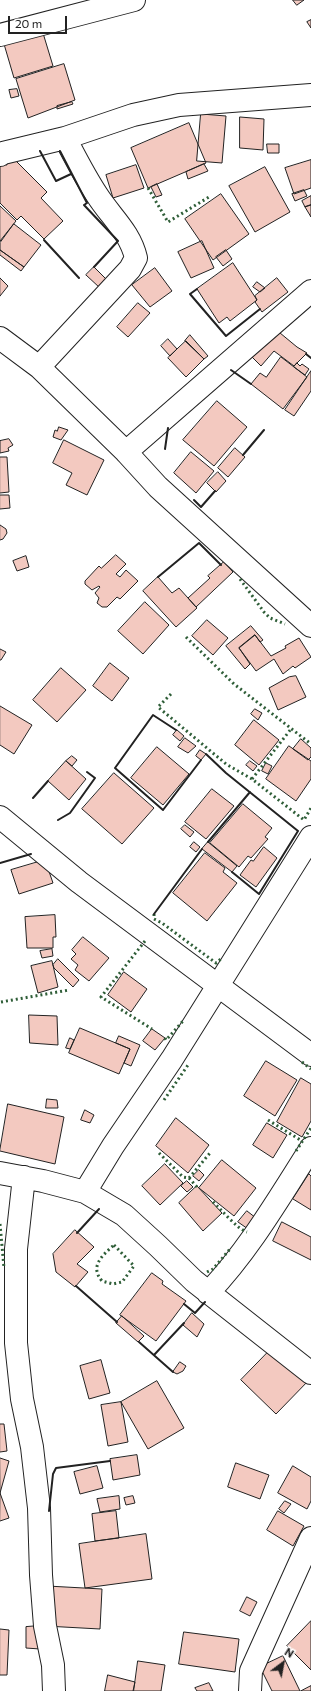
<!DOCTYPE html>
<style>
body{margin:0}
#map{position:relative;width:311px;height:1691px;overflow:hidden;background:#fff;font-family:Commissioner,sans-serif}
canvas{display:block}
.north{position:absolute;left:263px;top:1643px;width:40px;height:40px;-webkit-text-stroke:3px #fff;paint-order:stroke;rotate:32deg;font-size:11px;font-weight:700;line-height:16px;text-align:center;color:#222}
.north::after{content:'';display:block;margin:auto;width:14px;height:18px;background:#222;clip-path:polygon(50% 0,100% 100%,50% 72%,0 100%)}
.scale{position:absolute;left:8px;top:16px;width:59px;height:18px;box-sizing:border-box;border:2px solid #222;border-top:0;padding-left:5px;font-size:12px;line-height:14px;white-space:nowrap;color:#222;-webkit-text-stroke:3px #fff;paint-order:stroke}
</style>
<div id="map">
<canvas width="311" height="1691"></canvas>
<div class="north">N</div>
<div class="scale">20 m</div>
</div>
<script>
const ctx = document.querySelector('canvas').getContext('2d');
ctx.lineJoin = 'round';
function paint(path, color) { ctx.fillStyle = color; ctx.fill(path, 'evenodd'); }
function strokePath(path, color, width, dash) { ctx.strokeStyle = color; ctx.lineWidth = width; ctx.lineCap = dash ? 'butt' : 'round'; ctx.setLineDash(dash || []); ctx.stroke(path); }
const building = new Path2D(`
 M293 0H304L297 5Z
 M311 20V28L307 22Z
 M43 33 53 66 14 78 4 44Z
 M64 64 75 100 28 118 16 79Z
 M17 89 19 96 11 98 9 90Z
 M72 102 73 104 57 109V106Z
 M201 114 226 116 222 163 197 161Z
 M240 117 264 119 263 150 240 148Z
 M189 123 206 163 148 188 131 148Z
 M267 144H279V153H268Z
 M13 158 47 192 41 198 63 221 44 239 21 216 17 220 0 203V161L2 160 6 165Z
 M311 160V188L294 194 285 168Z
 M204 164 208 171 188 179 186 172Z
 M136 165 144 188 113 198 106 175Z
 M265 167 290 212 255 232 229 186Z
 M157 184 162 195 156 197 151 187Z
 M304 190 307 196 295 201 292 194Z
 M221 194 249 234 213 260 185 219Z
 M311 196V205L305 207 302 201Z
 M311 205V217L305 207Z
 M0 206 16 221 0 241Z
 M14 224 41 245 24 267 0 250V243Z
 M202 241 214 268 191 278 178 252Z
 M0 250 24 267 21 271 0 255Z
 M226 250 232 259 223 266 216 257Z
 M233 263 257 300 230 321 227 317 219 323 197 289Z
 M94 267 107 280 100 288 86 275Z
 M155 268 172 291 150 307 132 285Z
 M0 278 8 286 0 296Z
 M277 278 288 292 262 312 255 302 257 300 255 296Z
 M257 282 265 288 260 292 253 287Z
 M138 303 150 313 128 337 117 327Z
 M274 328 297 347 307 353 294 366 274 351 261 366 248 353Z
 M190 335 208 356 204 359 185 341Z
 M168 339 177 349 170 356 161 346Z
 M186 341 204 359 186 377 168 358Z
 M281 357 307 377 283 409 251 384 260 373 266 377Z
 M297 363 300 366 302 364 309 369 305 375 294 367Z
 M311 371V391L294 416 285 410Z
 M217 401 247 427 214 466 183 440Z
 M59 427 68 430 61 440 53 437 55 430 57 431Z
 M9 439 13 445 8 448 9 451 0 453V441Z
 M64 440 104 460 87 495 66 485 72 473 53 463Z
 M235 448 245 457 228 477 218 468Z
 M191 452 214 471 196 493 174 473Z
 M0 457H7L9 492 0 493Z
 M218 472 226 481 216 492 207 483Z
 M0 495H9L10 508 0 509Z
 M0 525 6 529 7 533 3 539 0 540Z
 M116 555 126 564 116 574 120 577 126 570 138 581 120 599 117 597 107 607H102L97 603 99 598 95 593 100 587 99 586 92 590 85 584V581L99 566 101 568Z
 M26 556 29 567 17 571 13 561Z
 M224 562 233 572 196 607 188 598 210 578 208 576Z
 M158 577 172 593 179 588 197 608 176 627 143 591Z
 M145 602 169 625 143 654 118 631Z
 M207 620 228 638 213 655 192 636Z
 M251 626 263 640 260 642 255 635 239 648 250 664 245 669 226 646Z
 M255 635 271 656 286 648 285 646 299 638 311 657 295 668 293 666 283 674 274 659 256 671 239 648Z
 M0 649 6 652 1 660H0Z
 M110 663 129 678 112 701 93 686Z
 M61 668 86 690 57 722 33 700Z
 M296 676 306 697 278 710 269 688 289 677Z
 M0 706 32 725 14 754 0 745Z
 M255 709 262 713 258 720 251 714Z
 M254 720 279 740 259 765 235 745Z
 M177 730 184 736 180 741 173 735Z
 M185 738 196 746 188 753 178 747Z
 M301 739 311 748V757L308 760 293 749Z
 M289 746 311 761V779L296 801 266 779Z
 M157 747 189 774 163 805 131 778Z
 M200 750 206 754 201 760 196 756Z
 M72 756 77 760 72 766 66 761Z
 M66 761 86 779 69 800 48 781Z
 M250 761 257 766 253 771 246 765Z
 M266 763 272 766 268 774 262 771Z
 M114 773 154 808 122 844 82 809Z
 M212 789 234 806 206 839 185 822Z
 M243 804 272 828 265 837 268 839 251 858 248 856 239 867 210 843Z
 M185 825 194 832 190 837 181 829Z
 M194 842 200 847 196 852 190 847Z
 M208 842 237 866 232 872 202 849Z
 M264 847 277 858 256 887 240 875 251 860 253 861Z
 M205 853 225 868 223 872 237 883 207 921 173 893Z
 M45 860 53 883 19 894 11 870Z
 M55 915 56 937H53V948H27L25 917Z
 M83 937 109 958 89 981 75 970 78 965 71 959 76 954 72 950Z
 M52 949 53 956 42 958 40 951Z
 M58 959 79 980 73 987 54 968 53 965Z
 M52 961 58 987 38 993 31 966Z
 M124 972 147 989 131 1012 108 995Z
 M29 1015 57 1016 58 1045 30 1043Z
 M80 1028 130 1049 119 1074 69 1053Z
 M152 1029 165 1038 155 1050 143 1041Z
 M119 1036 140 1045 131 1066 124 1063 130 1049 116 1043Z
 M70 1038 74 1040 70 1049 66 1048Z
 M266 1061 297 1080 275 1116 244 1096Z
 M301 1078 311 1084V1121L302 1137 277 1122Z
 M47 1099 57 1100 58 1108H46Z
 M8 1104 64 1117 55 1164 0 1151Z
 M85 1110 94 1115 90 1123 81 1120Z
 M176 1118 209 1145 188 1173 156 1146Z
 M267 1123 287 1135 273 1158 253 1145Z
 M222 1160 256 1188 234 1216 199 1188Z
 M165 1164 183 1183 160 1205 142 1186Z
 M199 1170 204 1175 199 1181 193 1176Z
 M309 1174 311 1176V1210L293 1199Z
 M187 1181 193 1187 187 1192 181 1186Z
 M197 1186 222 1213 203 1231 179 1203Z
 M247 1211 256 1218 248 1229 238 1222Z
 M282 1222 311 1237V1260L273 1241Z
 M75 1230 94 1247 77 1264 88 1272 75 1287 56 1272 53 1254Z
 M152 1273 163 1281 162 1284 186 1301 156 1341 120 1315Z
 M192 1313 204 1324 197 1337 183 1325Z
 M122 1316 144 1336 138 1342 116 1323Z
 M277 1343 311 1378 276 1414 241 1380Z
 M101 1360 110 1393 89 1399 80 1366Z
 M180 1362 186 1366 183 1371 177 1374 173 1372Z
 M157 1381 184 1428 148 1449 121 1402Z
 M121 1402 128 1442 108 1446 101 1405Z
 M0 1424H4L7 1451 0 1452Z
 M137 1455 140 1475 113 1480 110 1459Z
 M0 1458 9 1461 0 1493Z
 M236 1463 269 1475 260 1499 228 1487Z
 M97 1466 103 1488 80 1494 74 1472Z
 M293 1466 311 1477V1501L307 1509 278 1493Z
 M0 1493 9 1518 0 1521Z
 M119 1496 120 1509 100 1512 97 1499Z
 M133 1496 135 1503 126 1505 124 1498Z
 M285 1501 291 1504 284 1513 279 1509Z
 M116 1511 119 1538 95 1541 92 1514Z
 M278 1511 304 1526 293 1546 267 1530Z
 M146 1534 152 1579 85 1588 79 1544Z
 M47 1586 102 1589 100 1629 45 1626Z
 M247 1597 257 1602 250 1616 240 1611Z
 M311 1621V1670L287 1646Z
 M39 1626 40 1649 26 1648V1627Z
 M0 1629 9 1630 7 1675H0Z
 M184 1632 239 1639 235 1672 179 1664Z
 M283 1656 300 1691H272L260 1667Z
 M138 1661 165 1665 161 1691H134Z
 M108 1675 135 1682 133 1691H105Z
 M209 1683 213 1691H197L195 1688Z
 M311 1686V1691H301Z`);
const minor = new Path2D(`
 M0 35 134 0
 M0 155 3 153 65 138 133 115 179 105 311 95
 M0 338 39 367 126 452 158 487 311 626
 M39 367 130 269 136 258C130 232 111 217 97 195 85 177 75 157 65 138
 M126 452 311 291
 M0 817 79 882 311 1055
 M0 1173 43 1181 85 1192 124 1215 158 1246 194 1281 311 1373
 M24 1177 16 1249V1343L22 1399 32 1447 39 1508 41 1575 45 1626 53 1665 54 1691
 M85 1192 113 1146 172 1059 311 837
 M208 1293C249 1250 279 1198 311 1148
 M250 1691 251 1671 311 1538`);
const hedge = new Path2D(`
 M148 188 168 222 209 197
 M240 579 264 612 270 618 285 624
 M186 637 234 684 311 744
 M171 694 158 707 226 764 252 779 304 820 311 808
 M252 779 291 729
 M154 914V919L162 923 216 963 222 958
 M145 941 101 997 152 1029
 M1 1002 69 990
 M165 1038 166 1040 184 1020
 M302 1062 311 1069
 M164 1100 188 1065
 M268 1120 302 1141
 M296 1151 311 1128
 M159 1153 183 1177 189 1178 198 1188
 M189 1178 210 1153
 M213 1202C221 1209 237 1229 247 1232
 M0 1224 4 1268
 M114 1245 134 1266 122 1282 113 1284 102 1281C89 1266 103 1255 114 1245Z
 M207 1272 213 1269 230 1249`);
const wall = new Path2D(`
 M40 151 56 181 71 174
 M60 151 87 203 84 205 118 241
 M44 240 79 278
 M94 267 118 241
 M197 289 190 294 226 336 260 309
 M306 354 311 358
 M231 370 251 384
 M165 449 168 428
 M243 455 264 430
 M194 500 201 507 215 491
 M158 577 199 543 221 565
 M176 730 153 715 115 768 163 810 201 760
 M206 754 226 773 298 831 259 894 232 872
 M33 798 48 781
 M58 820 70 813 95 778 87 772
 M208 842 250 792
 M0 863 31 854
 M154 914 202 849
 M77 1233 99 1209
 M76 1286 117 1322
 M184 1304 195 1313 205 1302
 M139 1342 173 1372
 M154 1355 184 1323
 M49 1511 53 1474 56 1468 110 1461`);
paint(building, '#f3c9c0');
strokePath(building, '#222', 1);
strokePath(minor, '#222', 24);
strokePath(minor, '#fff', 22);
strokePath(hedge, '#2f5e38', 3, [2, 3]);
strokePath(wall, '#222', 2);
</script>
